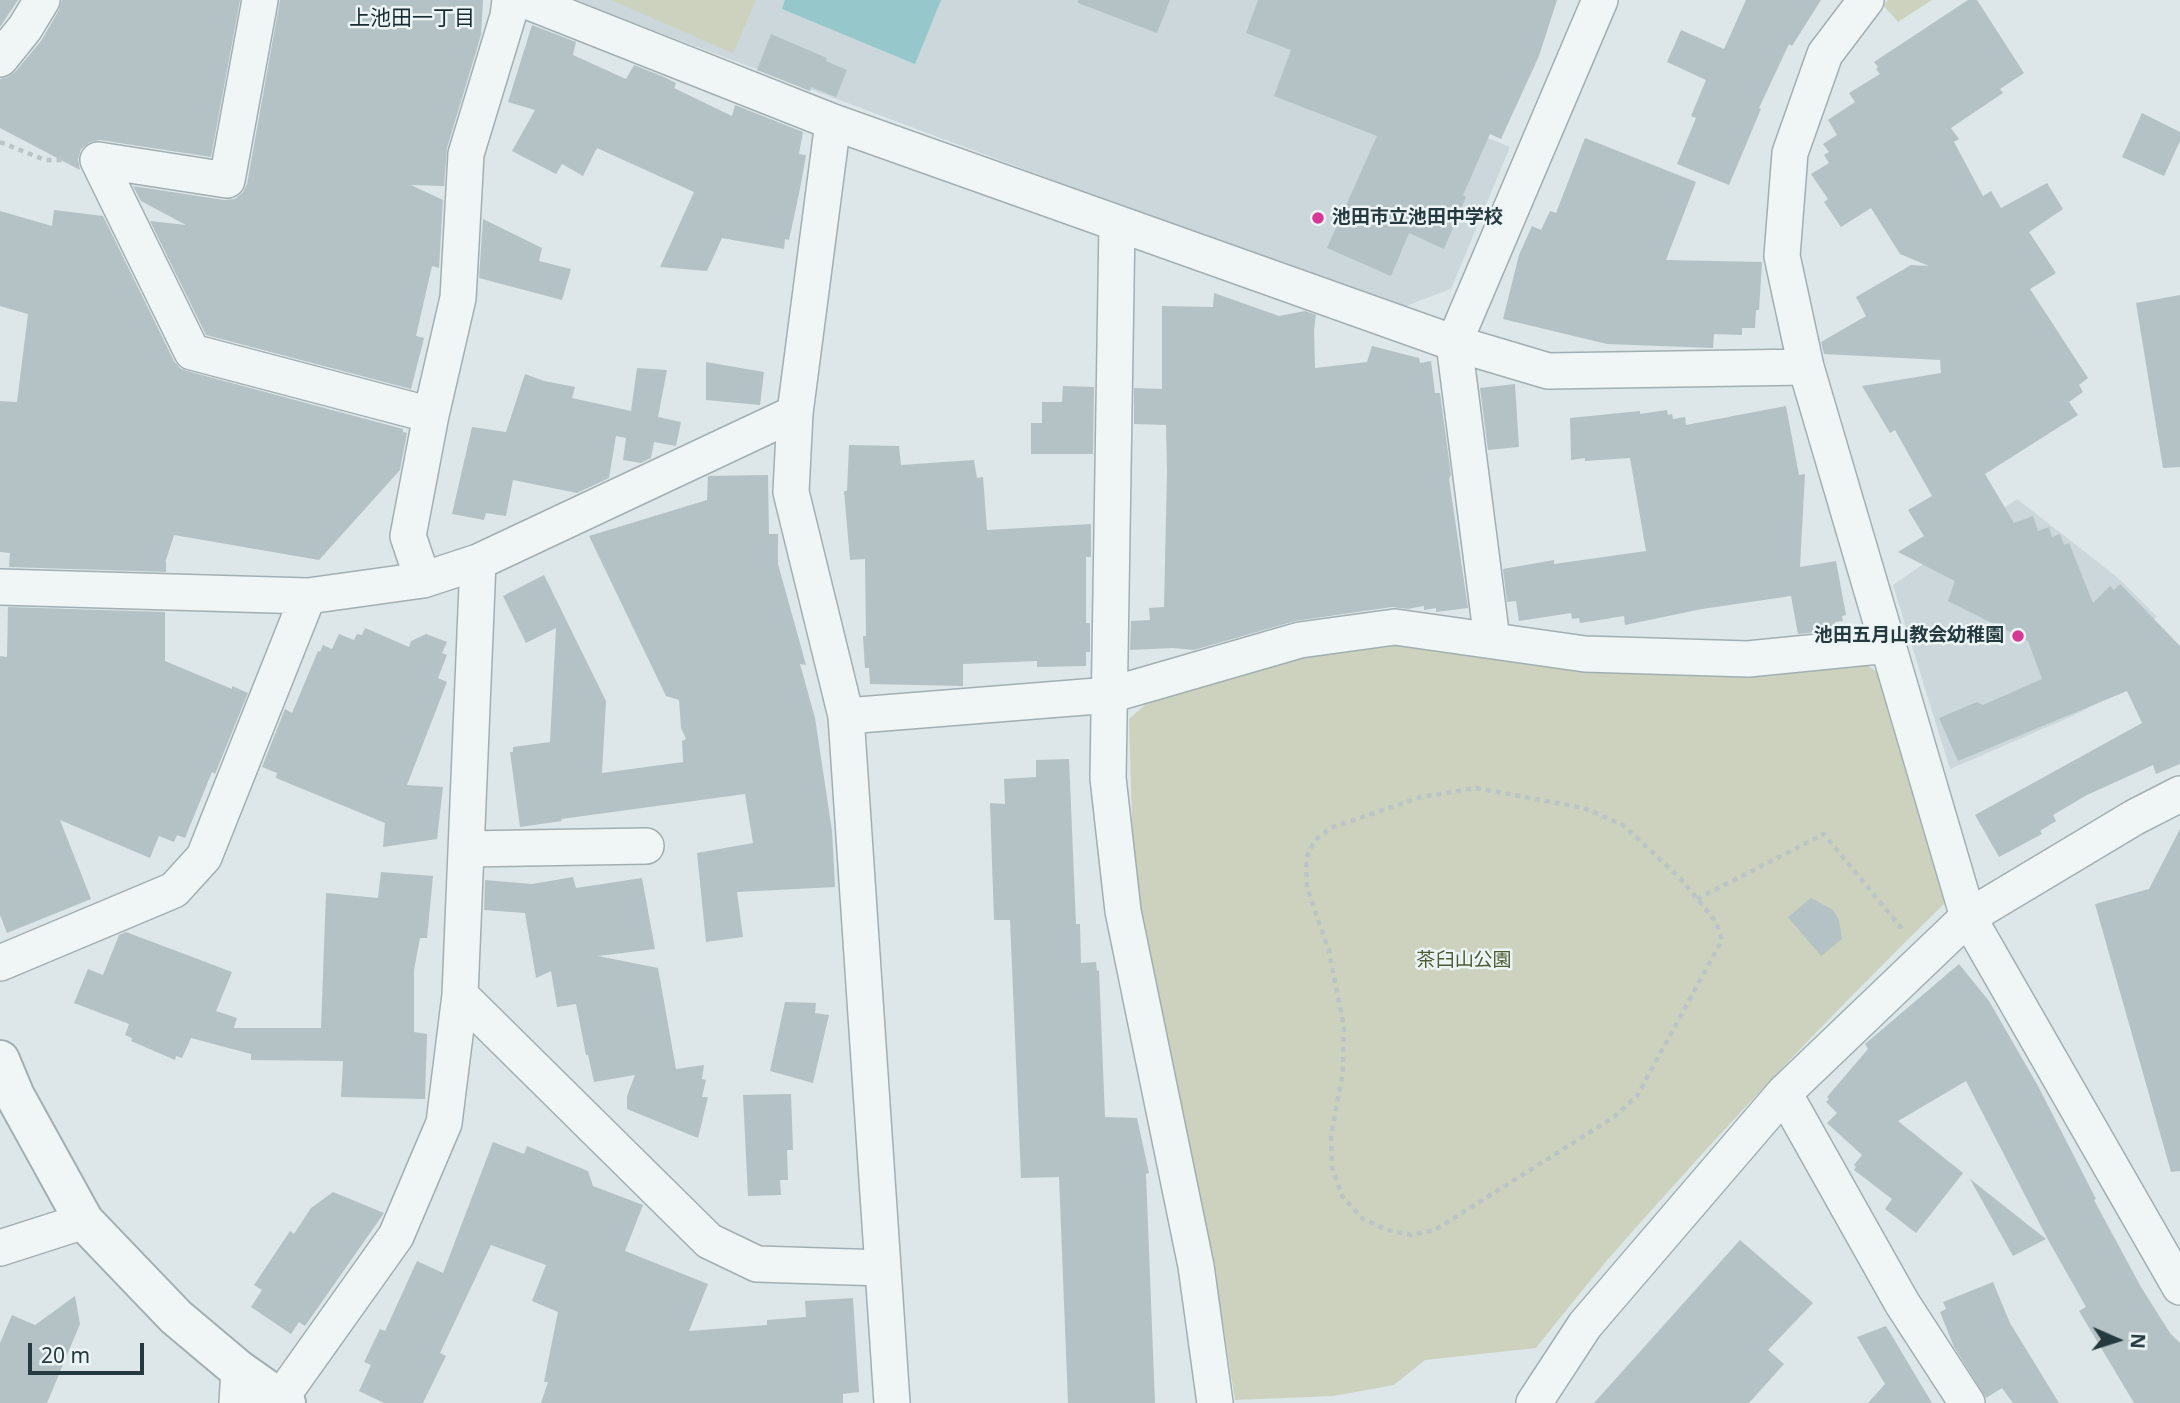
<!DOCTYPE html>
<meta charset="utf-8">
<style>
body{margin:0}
#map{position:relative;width:2180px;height:1403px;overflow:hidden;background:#dde6e8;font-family:"Noto Sans",sans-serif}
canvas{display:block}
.north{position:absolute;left:2082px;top:1305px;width:70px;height:70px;-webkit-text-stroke:5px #ecf4f5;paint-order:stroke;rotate:93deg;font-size:19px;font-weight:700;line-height:28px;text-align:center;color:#253a3f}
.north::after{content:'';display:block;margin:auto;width:24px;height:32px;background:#253a3f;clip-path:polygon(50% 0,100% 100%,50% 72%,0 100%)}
.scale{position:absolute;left:28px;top:1343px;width:116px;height:32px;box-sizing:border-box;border:4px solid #253a3f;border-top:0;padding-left:9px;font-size:21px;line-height:24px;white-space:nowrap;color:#253a3f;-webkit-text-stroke:5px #ecf4f5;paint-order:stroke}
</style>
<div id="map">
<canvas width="2180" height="1403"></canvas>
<div class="north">N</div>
<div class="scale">20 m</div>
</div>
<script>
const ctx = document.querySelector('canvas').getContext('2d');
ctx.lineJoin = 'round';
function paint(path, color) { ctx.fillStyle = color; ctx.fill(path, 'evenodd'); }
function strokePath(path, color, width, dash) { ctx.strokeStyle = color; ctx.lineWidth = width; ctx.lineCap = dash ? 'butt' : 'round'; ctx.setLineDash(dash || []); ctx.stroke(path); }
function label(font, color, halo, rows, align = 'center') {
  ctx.font = font + ' "Noto Sans","Noto Sans JP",sans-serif'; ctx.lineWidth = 5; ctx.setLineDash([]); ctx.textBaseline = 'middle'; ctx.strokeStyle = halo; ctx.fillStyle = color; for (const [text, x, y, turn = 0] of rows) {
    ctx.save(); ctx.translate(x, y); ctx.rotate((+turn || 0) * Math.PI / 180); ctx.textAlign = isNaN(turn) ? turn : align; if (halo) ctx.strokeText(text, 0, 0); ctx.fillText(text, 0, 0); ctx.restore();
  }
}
const built = new Path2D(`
 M572 0H1369L1339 78 1510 147 1451 289 1398 309Z
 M2017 499 2117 577 2157 617 2098 655 2118 693 2070 717 1950 769 1893 585Z`);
const green = new Path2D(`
 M611 0H756L733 53Z
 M1888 0H1932L1898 22 1883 5Z
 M1395 643 1864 663 1880 674 1946 902C1837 1008 1732 1119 1631 1233 1598 1270 1567 1309 1536 1348L1425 1360 1394 1385 1333 1396 1235 1400 1212 1254 1182 1108 1149 963 1133 854 1129 719 1146 704 1300 656Z`);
const water = new Path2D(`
 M785 0H941L915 64 782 9Z`);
const building = new Path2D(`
 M0 0H18L0 27Z
 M62 0H240L211 157 100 140 90 142 81 149 78 159 80 170 0 128V79L8 77 15 72 41 41 59 10Z
 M280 0H483L481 35 447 148 444 186 411 185 443 200 439 268 432 266 416 336 424 338 411 389 206 335 150 221 186 225 141 201 133 186 224 200 235 199 243 192 247 184Z
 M1078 0H1170L1157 33 1078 3Z
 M1258 0H1557L1539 56 1501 139 1490 134 1463 195 1466 197 1444 249 1409 233 1391 276 1327 248 1377 136 1274 96 1291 50 1246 33Z
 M1746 0H1821L1792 46 1789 44 1759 108 1761 109 1729 185 1677 164 1696 118 1691 116 1706 80 1667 62 1681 30 1724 49Z
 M1968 0H1977L2024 73 2000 89 2003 93 1951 128 1959 139 1954 142 1983 196 1991 191 2001 208 2047 183 2063 209 2029 232 2056 273 2030 289 2088 378 2079 385 2083 392 2069 402 2078 415 1985 474 2014 523 2033 516 2038 531 2049 527 2052 537 2060 534 2064 545 2069 543 2093 603 2110 586 2114 590 2120 584 2180 646V764L2156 774 2153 765 2087 795 2053 815 2056 821 2040 831 2042 834 1999 857 1975 815 2142 723 2127 691 1958 761 1939 718 1977 702 1983 705 2042 679 2028 641 1948 601 1955 581 1898 552 1924 536 1908 510 1932 496 1895 430 1890 433 1862 386 1941 373 1940 360 1824 354 1821 342 1866 316 1856 297 1911 265 1929 266 1900 254 1871 208 1841 227 1824 202 1828 199 1811 174 1829 163 1824 155 1829 152 1823 144 1837 135 1828 120 1855 102 1849 93 1880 74 1876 69 1878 67 1874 62Z
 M532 25 576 42 573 55 626 79 634 65 664 77 676 83 674 88 732 116 735 105 803 132 799 154 806 155 800 189 789 240 785 239 784 249 722 238 707 271 660 267 694 192 597 148 583 176 562 164 556 174 512 151 535 110 508 102Z
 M771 34 827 58 826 61 847 70 836 97 811 87 810 91 757 70Z
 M2142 113 2180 132V141L2164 176 2122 157Z
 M1585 138 1696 182 1666 260 1762 262 1759 310H1756L1755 328H1742V335L1714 334 1713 348 1607 344 1503 319 1519 255 1532 226 1541 230 1550 211 1556 213Z
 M54 210 103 216 174 361 180 368 187 371 403 429V432L407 433 400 470 319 560 174 535 166 560H165L166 561V572L9 567 10 553 0 552V401L17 402 28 314 0 306V211L52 226Z
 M483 219 542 248 539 261 571 269 562 300 479 278Z
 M1214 293 1279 316 1305 311 1316 315 1314 330 1315 368 1367 362 1372 346 1419 358 1420 363 1431 361 1435 393H1440L1451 475 1449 479 1468 608 1436 612V608L1424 610V606L1408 609 1392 607 1295 621 1194 650 1173 648 1130 650 1131 621 1150 620 1149 608 1164 607 1167 472 1166 425 1134 424V388L1162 389V306L1213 307Z
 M2180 295V467L2163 468 2136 303Z
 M706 362 764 372 760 405 706 400Z
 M637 368 667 370 658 417 681 422 676 446 654 442 651 458 641 463 623 460 626 438 616 436 609 478 577 493 513 480 506 516 486 513 484 520 452 514 472 427 506 432 525 374 544 381 575 387 572 398 631 411Z
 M1515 384 1519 447 1488 450 1480 388Z
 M1063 386 1094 387 1093 454H1031V423H1042V402H1062Z
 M1786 406 1799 475 1805 474 1800 567 1836 561 1846 615 1842 616 1843 621 1835 622 1836 630 1798 634 1791 596 1702 609 1625 625 1624 616 1580 623 1579 618 1572 619 1571 613 1519 621 1516 601 1507 602 1503 569 1554 560V564L1646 551 1630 458 1585 461V458L1571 460 1570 418 1640 411V414L1667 410 1668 415 1672 414 1673 419 1685 417 1686 425Z
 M849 445 899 446 901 465 974 460 977 478 983 477 987 530 1091 524V557H1086V623H1090V652H1086V666L1037 667V661L963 664V686L870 684 869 668H865L863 636H866L865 559 850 560 844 491H847Z
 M768 475 769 534H778V564L806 665 800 664 815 718 832 831 835 887 737 892 743 937 706 942 697 853 753 843 745 794 561 819 562 821 520 827 510 752H513V747L550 742 556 628 526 643 503 596 544 575 606 701 602 773 683 762 682 741 686 739 681 728 679 700 666 696 589 536 707 500 708 476Z
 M8 607 165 612V661L232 689V686L248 693 215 774 212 772 185 838 177 835 174 842 159 836 150 858 60 820 91 899 7 933 0 915V656L7 657Z
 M365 628 409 647 411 641 426 634 447 642 442 653 447 655 438 678 447 682 407 785 443 787 437 839 383 847 385 823 276 778 277 773 262 767 285 709 292 713 318 651 320 652 323 645 332 649 339 634 354 640 357 634 362 635Z
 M1069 759 1076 924H1080L1081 963 1096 962 1097 971 1099 970 1105 1117 1137 1118 1149 1173 1146 1174 1155 1403H1068L1059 1177 1021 1178 1010 920H994L990 803 1005 804 1004 779 1036 777V760Z
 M2180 829V1171L2171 1172 2095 904 2149 889Z
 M381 872 433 876 427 938H420L414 970V1032L427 1034 425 1099 341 1097 343 1061 251 1060V1054L191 1038 182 1058 176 1056 175 1060 131 1041 132 1038 125 1035 129 1024 74 1003 88 969 103 975 119 935 126 932 232 972 216 1011 237 1018 234 1028H321L326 893 378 898Z
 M573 877 576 888 642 878 655 949 598 956 658 968 676 1069 704 1065 702 1079 706 1080 702 1097H708L698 1138 627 1109V1096L635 1075 594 1082 588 1055H586L576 1004 557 1007 551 971 536 978 525 913 484 910 485 880 532 884Z
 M1811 898 1833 910 1839 920 1842 939 1821 956 1788 917Z
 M1959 964 1989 1001 2038 1086 2096 1199 2094 1200 2141 1287 2170 1333 2180 1343V1403H2134L2079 1311 2086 1307 2047 1238 1966 1081 1898 1121 1963 1173 1916 1233 1885 1209 1892 1199 1854 1170 1856 1167 1854 1165 1862 1155 1827 1123 1837 1113 1826 1102 1829 1099 1827 1097 1868 1049 1865 1044Z
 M785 1002 816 1003 815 1013 829 1015 813 1083 770 1071Z
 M791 1094 793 1150H787L788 1180H780L781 1195 748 1196 743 1095Z
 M493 1142 524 1154 527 1146 588 1171 593 1186 643 1205 625 1251 708 1284 689 1331 767 1325V1320L806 1317 805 1301 853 1298 859 1392 843 1394V1403H541L548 1382H544L558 1312 532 1301 546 1265 491 1245 440 1353 446 1356 423 1403H384L359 1391 371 1365 364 1362 380 1329 385 1331 417 1261 443 1273Z
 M1970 1179 2046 1239 2013 1256Z
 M333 1192 384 1213 305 1326 299 1322 291 1334 251 1307 262 1290 254 1285 290 1231 294 1234 311 1208Z
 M1740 1240 1813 1303 1768 1350 1784 1364 1749 1403H1594Z
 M1993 1282 2010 1323 2059 1403H2013L2002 1388 1986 1398 1954 1347 1940 1312 1946 1309 1943 1302Z
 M75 1296 80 1324 47 1403H0V1343L12 1315 35 1325Z
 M1886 1326 1932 1403H1868L1885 1384 1857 1337Z`);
const path = new Path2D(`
 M0 142 45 160H62
 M1476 788 1584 808 1623 825 1680 878 1716 922 1722 940 1637 1096 1614 1117 1435 1230 1411 1235 1387 1230 1363 1219 1342 1196 1332 1167 1331 1136 1343 1071 1344 1027 1329 951 1307 888 1306 859 1314 841 1331 828 1421 797Z
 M1697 899 1824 834 1903 930`);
const minor = new Path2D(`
 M260 0 227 180 98 160 192 352 431 415
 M530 0 532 3 833 122 1454 343 1548 371 1806 367
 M1866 0 1825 54 1790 153 1782 256 1806 367 1968 917 2180 1287
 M0 59 25 28 42 0
 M833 122 795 413 791 492 846 716 892 1403
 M1117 223 1108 778 1123 911 1196 1266 1215 1403
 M423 580 408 536 431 415 458 298 466 154 508 16 510 0
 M0 587 308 596 423 580 478 562 795 413
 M1492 640 1454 343 1600 0
 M846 716 1110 695 1300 640 1395 627 1585 654 1748 659 1889 645
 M466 849 646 846
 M0 963 174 890 204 857 308 596
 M460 995 709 1241 757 1264 883 1268
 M1784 1093 1902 1303 1967 1403
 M0 1248 84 1221
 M280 1399 396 1236 444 1123 460 995 478 562
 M237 1403 239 1370
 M1534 1403 1585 1325 1784 1093 1968 917 2135 817 2180 794`);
const tertiary = new Path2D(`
 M0 1060 15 1096 84 1221 176 1317 239 1370 286 1403`);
const markers = [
 [1318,218,7,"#d73896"],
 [2018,636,7,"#d73896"]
];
const poiNames = [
 ["池田市立池田中学校",1332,218],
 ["池田五月山教会幼稚園",2004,636,"right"]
];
const parkNames = [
 ["茶臼山公園",1464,961]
];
const neighbourhoodNames = [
 ["上池田一丁目",412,19]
];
paint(built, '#cbd7da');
paint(green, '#ccd2bd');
paint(water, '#95c7cb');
paint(building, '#b4c2c5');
strokePath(minor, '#a2afb2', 38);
strokePath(tertiary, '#a2afb2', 42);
strokePath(path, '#bbc4c6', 4.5, [5, 5]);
strokePath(minor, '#f0f5f6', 35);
strokePath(tertiary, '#f0f5f6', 38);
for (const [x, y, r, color] of markers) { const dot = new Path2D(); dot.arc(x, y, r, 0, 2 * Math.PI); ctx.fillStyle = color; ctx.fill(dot); strokePath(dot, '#ecf4f5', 2.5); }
label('bold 19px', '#253a3f', '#ecf4f5', poiNames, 'left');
label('19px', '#4d5c32', '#ecf4f5', parkNames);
label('21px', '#182b30', '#ecf4f5', neighbourhoodNames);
</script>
